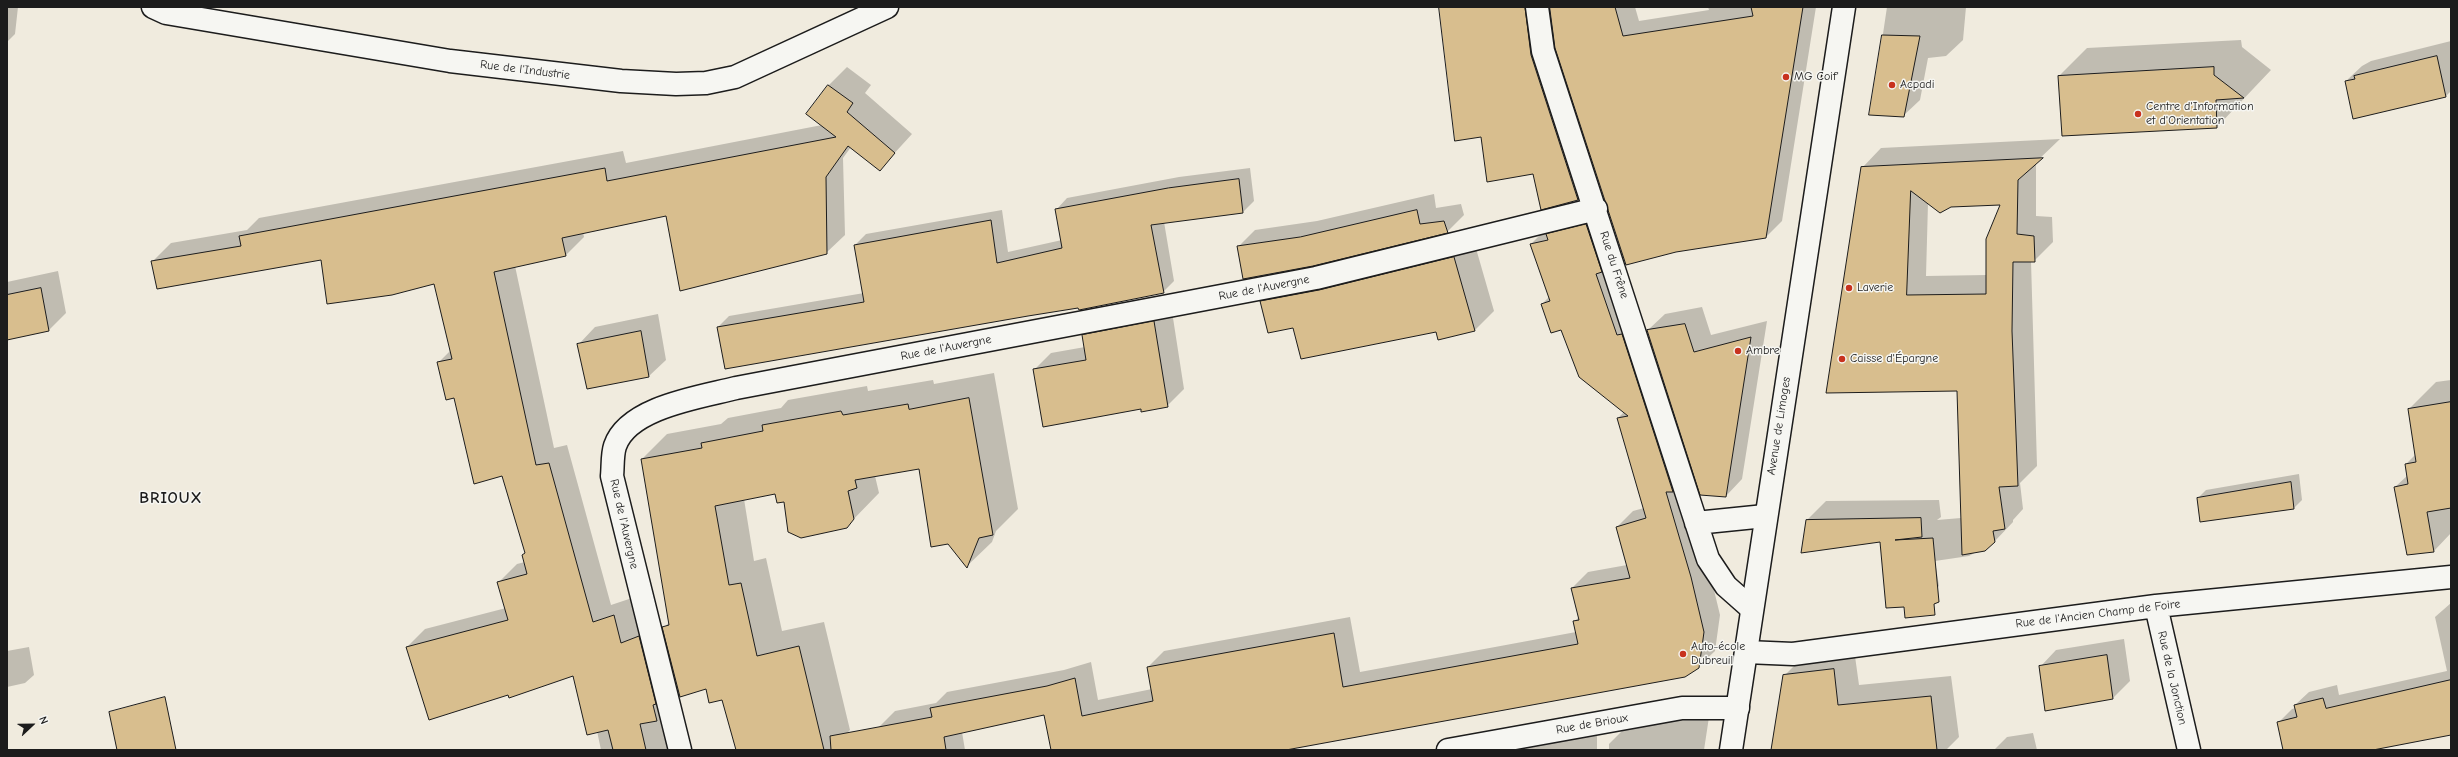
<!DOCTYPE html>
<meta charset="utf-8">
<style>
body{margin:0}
#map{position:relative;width:2458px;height:757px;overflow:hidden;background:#f0ebde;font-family:"Comic Neue",sans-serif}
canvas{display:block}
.frame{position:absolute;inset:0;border:8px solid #1c1c1c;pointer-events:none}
.north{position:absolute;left:12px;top:705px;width:40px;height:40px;-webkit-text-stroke:3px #f6f6f2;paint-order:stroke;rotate:68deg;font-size:11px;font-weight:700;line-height:16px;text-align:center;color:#1c1c1c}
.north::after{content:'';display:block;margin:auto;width:14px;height:18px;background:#1c1c1c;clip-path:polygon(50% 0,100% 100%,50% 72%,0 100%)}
</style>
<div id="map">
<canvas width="2458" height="757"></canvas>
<div class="frame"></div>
<div class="north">N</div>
</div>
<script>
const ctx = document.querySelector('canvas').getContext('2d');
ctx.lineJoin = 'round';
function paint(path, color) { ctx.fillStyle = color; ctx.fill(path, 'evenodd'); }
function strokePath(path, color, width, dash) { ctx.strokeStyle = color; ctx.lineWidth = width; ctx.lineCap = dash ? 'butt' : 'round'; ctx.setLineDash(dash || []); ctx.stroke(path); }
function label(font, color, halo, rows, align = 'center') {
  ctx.font = font + ' "Comic Neue",sans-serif'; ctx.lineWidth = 3; ctx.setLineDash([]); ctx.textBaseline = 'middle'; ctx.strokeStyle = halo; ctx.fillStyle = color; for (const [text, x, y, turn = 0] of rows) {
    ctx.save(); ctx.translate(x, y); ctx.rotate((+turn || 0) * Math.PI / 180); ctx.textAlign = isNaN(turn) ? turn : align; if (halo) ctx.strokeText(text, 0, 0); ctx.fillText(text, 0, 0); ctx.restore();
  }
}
const shadow = new Path2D(`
 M7 7H18L15 34 7 42Z
 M1440 7H1543L1546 36 1594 183 1578 200 1542 208 1533 173 1482 136Z
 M1551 7H1635L1639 21 1709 10 1708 7H1816L1782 221 1766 237Z
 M1887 7H1966L1963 40 1946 56 1928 58 1920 100 1903 116 1871 114Z
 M2241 40 2242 47 2271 70 2217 127 2063 135 2059 76 2087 48Z
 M2451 41V91L2446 96 2354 118 2346 81 2362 66 2371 61Z
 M847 67 871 85 865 93 912 134 880 169 851 147 843 158 845 235 826 253 667 215 583 232 584 237 566 255 515 266 554 448 567 445 611 605 632 598 668 750H601L597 731 574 675 509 694 407 647 425 629 506 608 499 582 517 564 525 562 523 555 526 552 503 475 454 397 438 363 451 350 435 283 322 259 152 262 171 243 247 230 259 218 623 151 626 163 822 125 807 114 829 85Z
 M2060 139 2036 162V216L2052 217 2053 242 2034 261H2031L2037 466 2020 483 2023 509 2013 520V522L1994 542 1969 556 1935 561 1939 586 1919 605 1881 541 1807 520 1826 501 1939 500 1941 517 1937 520 1961 518 1958 390 1827 392 1862 168 1881 148ZM1928 203 2001 204 1987 275 1926 276Z
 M1250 168 1254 201 1243 212 1164 222 1174 281 1163 292 1079 306 718 327 729 316 864 293 855 245 866 234 1002 210 1008 252 1062 240 1056 210 1067 198 1179 177Z
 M1434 194 1436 208 1461 204 1464 215 1447 232 1238 247 1255 230 1317 221Z
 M1602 209 1707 561 1720 615 1715 651 1698 667 1281 750H1052L1045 714 962 732 965 750H883L879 727 895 711 936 703 947 692 1064 670 1091 662 1098 700 1152 689 1148 667 1164 651 1350 617 1360 672 1576 632 1574 622 1579 617 1572 588 1588 572 1627 565 1617 527 1633 511 1644 508 1618 418 1624 412 1542 304 1550 296 1531 244 1547 228Z
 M1473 238 1494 311 1475 330 1439 339 1437 331 1294 326 1261 302 1280 283Z
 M58 271 66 313 49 330 7 339V282Z
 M1171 305 1184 389 1167 406 1142 408 1034 370 1051 353 1085 347 1083 335 1100 319Z
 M1702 307 1711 335 1767 321 1742 479 1726 496 1648 330 1665 314Z
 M658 314 666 360 649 376 588 388 579 344 595 327Z
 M994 373 1018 509 996 531 992 542 967 566 920 468 875 476 879 493 846 527 785 501 776 493 744 499 754 561 766 558 782 631 824 622 850 730 831 750H737L723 698 706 688 664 628 670 621 642 459 667 434 721 424 728 418 781 408 788 400 867 386 868 391 933 380 934 384Z
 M2451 380V533L2434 551 2395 487 2408 475 2406 464 2416 454 2409 409 2436 382Z
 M2299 474 2302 500 2294 508 2201 521 2198 498 2206 490Z
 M2451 603V733L2362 750H2284L2278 723 2292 709 2296 708 2295 705 2309 692 2337 685 2339 695 2447 671 2435 617Z
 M2124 639 2130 681 2113 698 2046 710 2040 667 2056 650Z
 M29 647 34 675 25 683 7 687V651Z
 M1854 649 1859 685 1951 676 1959 737 1946 750H1773L1784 676 1805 655Z
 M1709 717 1704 750H1609V744L1631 722Z
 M1597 731V750H1434L1441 744Z
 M2033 733 2037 750H1994L2007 737Z`);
const building = new Path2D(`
 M1439 7H1525L1531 55 1578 200 1541 210 1533 174 1487 182 1481 137 1455 141Z
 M1550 7H1615L1623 36 1753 16 1751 7H1803L1766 238 1676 252 1626 265 1555 48Z
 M1882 35 1920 36 1904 117 1869 115Z
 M2437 56 2446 97 2353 119 2345 81 2355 79 2354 76Z
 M2214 67V75L2244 98 2216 100 2217 128 2062 136 2058 76Z
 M828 85 853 103 847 112 895 153 880 171 848 146 826 177 827 254 680 291 666 216 562 238 566 256 494 272 536 465 549 463 593 622 614 615 621 643 639 636 656 704 653 705 657 721 640 724 646 750H613L608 730 587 735 573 676 509 698 508 695 429 720 406 647 508 620 497 582 527 574 522 555 525 553 502 476 474 484 454 398 446 400 437 362 452 359 434 284 392 295 327 304 321 260 157 289 151 261 241 246 239 236 605 168 607 181 836 137 806 114Z
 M2043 158 2018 180 2017 234 2034 236 2035 262H2013L2012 331 2018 486 1999 487 2005 529 1993 531 1995 542 1985 551 1962 555 1957 391 1826 393 1861 167ZM1911 191 1940 213 1951 207 2000 205 1986 239V294L1907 295Z
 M1239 179 1243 213 1151 225 1164 293 1079 310 1078 308 1028 316 725 369 717 327 864 302 854 245 991 220 997 263 1062 248 1055 209 1168 188Z
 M1417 210 1420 224 1444 221 1448 233 1313 266 1243 279 1237 246 1300 237Z
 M1586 224 1602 272 1596 274 1617 335 1622 334 1673 492H1666L1691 577 1704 632 1699 668 1685 677 1286 750H1051L1044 715 944 737 946 750H831L830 736 932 717 930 708 1047 686 1075 678 1082 716 1153 701 1147 667 1334 633 1343 687 1578 644 1573 621 1579 620 1571 588 1630 578 1616 527 1646 518 1617 418 1628 416 1579 377 1561 330 1551 333 1541 304 1550 301 1530 244 1548 240 1546 234Z
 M1454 257 1475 331 1438 340 1436 332 1301 359 1293 328 1268 333 1260 301 1319 290Z
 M41 288 49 331 7 340V295Z
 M1154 321 1168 407 1141 412V409L1043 427 1033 369 1086 360 1082 335Z
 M1685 324 1694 352 1751 337 1726 497 1700 495 1647 330Z
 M641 331 649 377 587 389 577 344Z
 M969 398 993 535 979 538 967 568 948 544 931 547 919 469 855 480 857 488 848 491 854 519 847 528 801 538 788 532 784 502 777 503 775 494 715 506 729 585 741 583 757 656 799 646 824 750H736L722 700 709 703 706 689 680 697 662 627 669 625 641 459 702 448 701 443 763 431 762 425 841 411 843 415 908 404 909 409Z
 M2451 402V508L2427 512 2434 552 2407 555 2394 487 2408 484 2405 464 2416 462 2408 409Z
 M2291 482 2294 509 2200 522 2197 498Z
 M1921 518 1922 537 1895 540 1933 538 1939 602 1934 604 1935 615 1905 618 1904 607 1886 608 1880 542 1801 553 1806 520Z
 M2107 655 2113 699 2045 711 2039 666Z
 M1834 669 1838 705 1931 696 1937 750H1771L1783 675Z
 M2451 680V735L2373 750H2283L2277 722 2297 717 2294 705 2323 698 2326 708Z
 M165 697 176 750H117L109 712Z`);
const street = new Path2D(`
 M153 7 166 13 450 61 621 81 676 84 706 83 735 77 887 7
 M1537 7 1543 51 1708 559 1726 586 1752 609
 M1696 523 1765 516
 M2156 606 2189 750
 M1746 652 1793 654 2156 606 2451 577
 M680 750 612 476C613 467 612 455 615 446 628 407 701 397 736 388L1316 278 1596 209
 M1448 750 1682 708H1738`);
const secondary = new Path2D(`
 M1731 750 1844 7`);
const markers = [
 [1786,77,4,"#c8321e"],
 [1892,85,4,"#c8321e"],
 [2138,114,4,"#c8321e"],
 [1849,288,4,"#c8321e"],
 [1738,351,4,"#c8321e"],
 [1842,359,4,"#c8321e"],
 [1683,654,4,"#c8321e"]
];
const streetNames = [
 ["Rue de l'Industrie",525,70,7],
 ["Rue du Frêne",1614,265,72],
 ["Rue de l'Auvergne",1264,288,-11],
 ["Rue de l'Auvergne",946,348,-11],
 ["Avenue de Limoges",1779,426,-81],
 ["Rue de l'Auvergne",624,524,77],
 ["Rue de l'Ancien Champ de Foire",2098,614,-7],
 ["Rue de la Jonction",2172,678,77],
 ["Rue de Brioux",1592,724,-10]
];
const poiNames = [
 ["MG Coif'",1794,77],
 ["Acpadi",1900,85],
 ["Centre d'Information",2146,107],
 ["et d'Orientation",2146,121],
 ["Laverie",1857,288],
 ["Ambre",1746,351],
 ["Caisse d'Épargne",1850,359],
 ["Auto-école",1691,647],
 ["Dubreuil",1691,661]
];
const districtNames = [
 ["BRIOUX",171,498]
];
paint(shadow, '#0003');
paint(building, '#d8be8e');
strokePath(building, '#1c1c1c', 1);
strokePath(street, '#1c1c1c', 25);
strokePath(secondary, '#1c1c1c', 25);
strokePath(street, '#f6f6f2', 22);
strokePath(secondary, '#f6f6f2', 22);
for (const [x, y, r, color] of markers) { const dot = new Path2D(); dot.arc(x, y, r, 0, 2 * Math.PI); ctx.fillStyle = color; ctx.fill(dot); strokePath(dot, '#f6f6f2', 1.5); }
label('12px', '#1c1c1c', '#f6f6f2', streetNames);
label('12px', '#1c1c1c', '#f6f6f2', poiNames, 'left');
ctx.letterSpacing = '1px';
label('bold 16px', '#1c1c1c', '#f6f6f2', districtNames);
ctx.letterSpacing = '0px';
</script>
